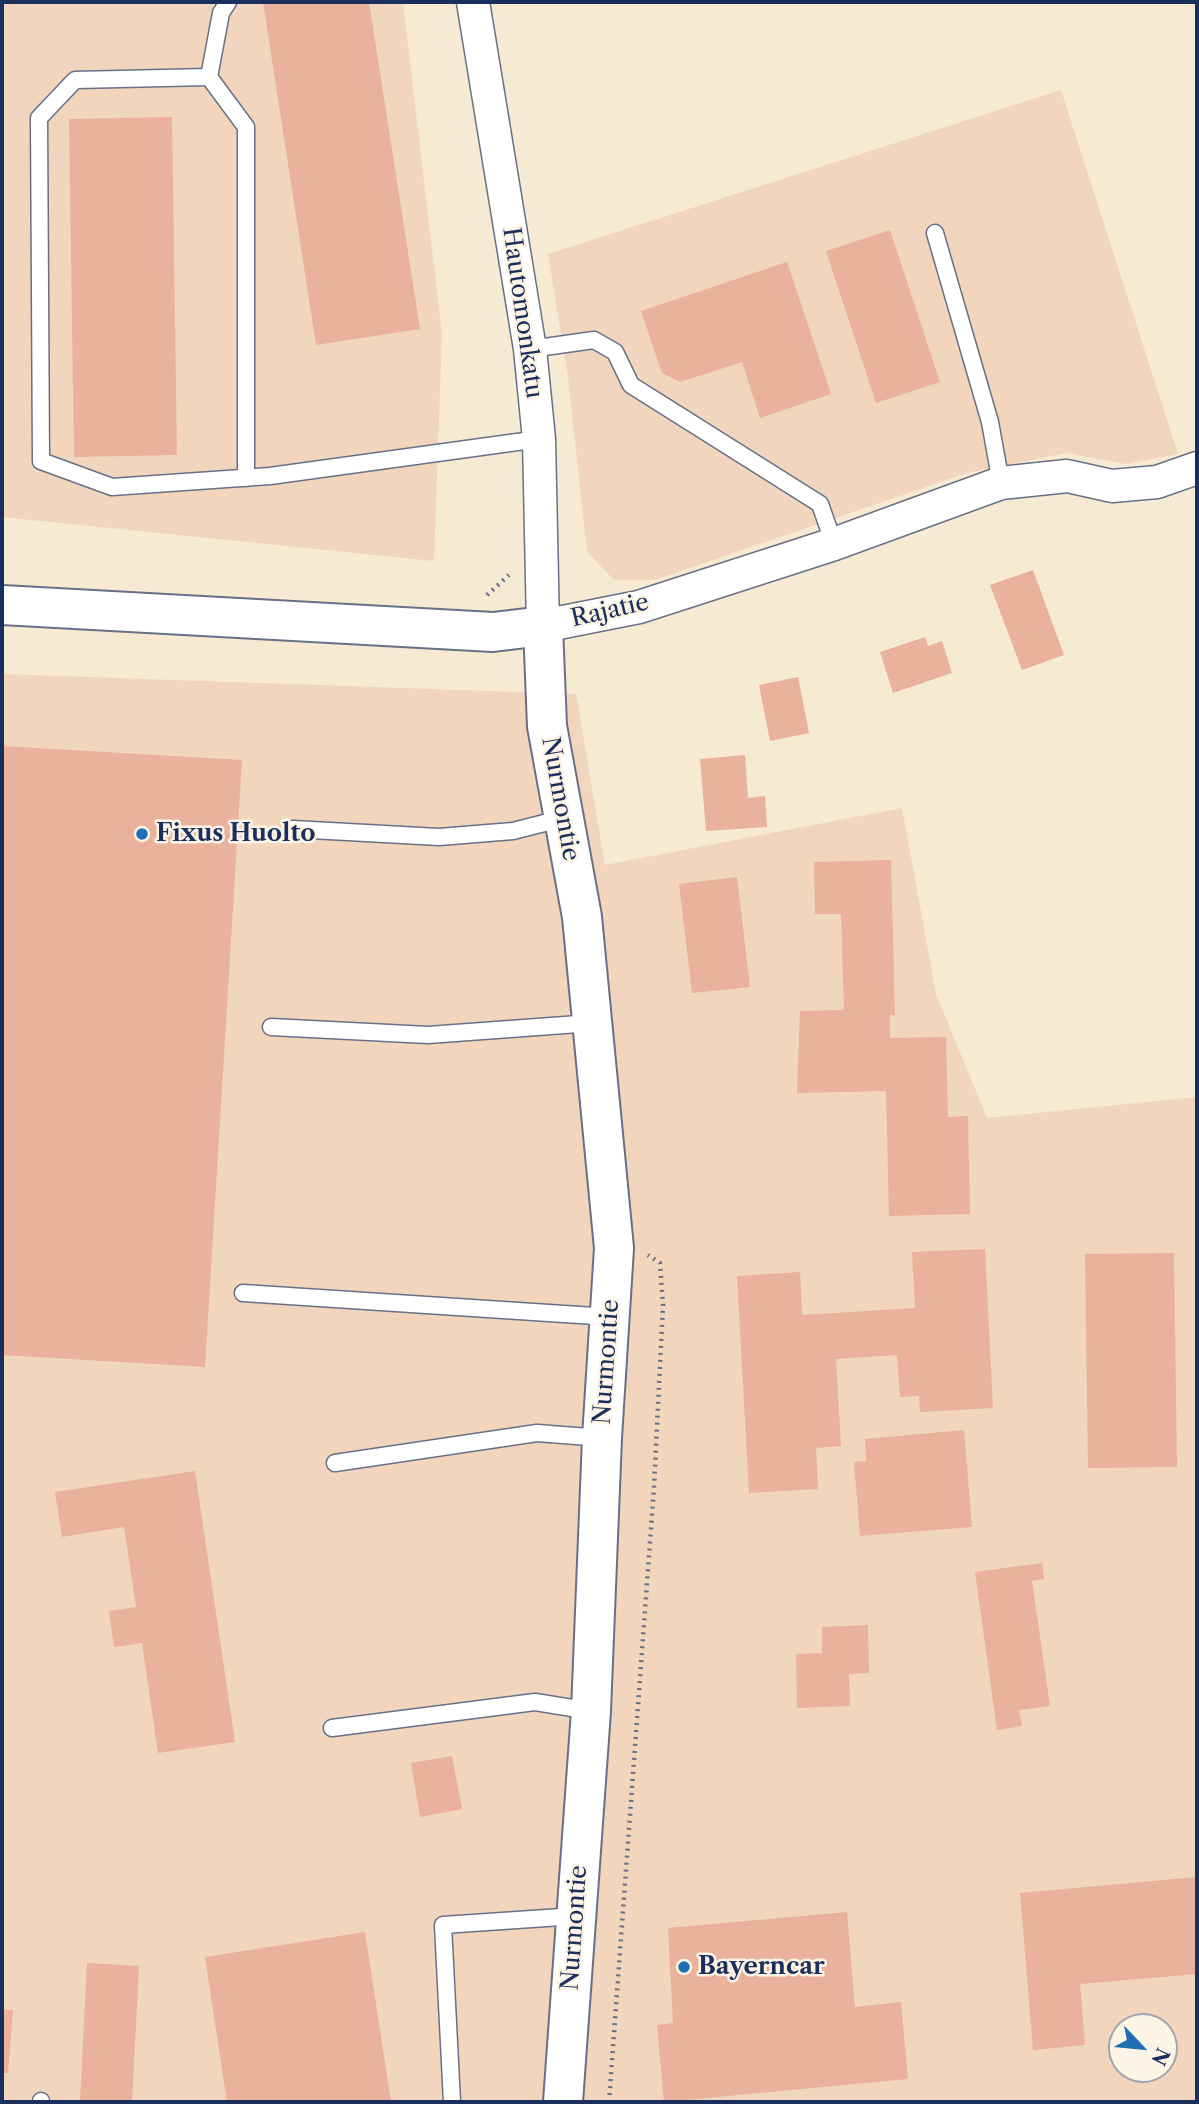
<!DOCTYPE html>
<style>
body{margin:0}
#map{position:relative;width:1199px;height:2104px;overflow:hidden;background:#f6ead2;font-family:"Libre Caslon Text",serif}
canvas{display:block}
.frame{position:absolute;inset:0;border:4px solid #1b2f5e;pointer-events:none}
.north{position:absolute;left:1108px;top:2013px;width:70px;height:70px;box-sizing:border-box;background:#fcf5e5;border:2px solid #a2a6af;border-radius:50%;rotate:116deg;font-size:19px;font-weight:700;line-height:28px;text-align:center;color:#1b2f5e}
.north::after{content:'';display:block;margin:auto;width:24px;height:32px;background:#1f6fb2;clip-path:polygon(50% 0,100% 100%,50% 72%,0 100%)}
</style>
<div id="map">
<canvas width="1199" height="2104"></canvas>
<div class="frame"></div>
<div class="north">N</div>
</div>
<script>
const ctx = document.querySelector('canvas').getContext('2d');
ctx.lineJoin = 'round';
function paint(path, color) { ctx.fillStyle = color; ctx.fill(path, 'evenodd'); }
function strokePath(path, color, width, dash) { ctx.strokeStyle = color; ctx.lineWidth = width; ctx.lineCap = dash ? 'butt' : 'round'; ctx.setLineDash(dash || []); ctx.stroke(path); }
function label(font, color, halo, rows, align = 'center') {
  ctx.font = font + ' "Libre Caslon Text",serif'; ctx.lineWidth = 5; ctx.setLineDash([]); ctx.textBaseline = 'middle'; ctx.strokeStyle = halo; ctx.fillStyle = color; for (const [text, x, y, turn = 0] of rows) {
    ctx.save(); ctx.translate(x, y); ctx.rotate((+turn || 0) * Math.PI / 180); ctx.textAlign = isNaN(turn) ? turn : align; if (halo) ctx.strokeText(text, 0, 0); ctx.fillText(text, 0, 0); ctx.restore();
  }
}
const built = new Path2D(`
 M2 2H403L442 334 434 561 2 517Z
 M1061 90 1178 454 1126 464 1066 453 967 473 655 580H614L587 552 568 377 548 254Z
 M2 674 576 694 605 865 902 808 936 994 987 1118 1197 1097V2102H2ZM1122 2027H1164V2069H1122Z`);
const building = new Path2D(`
 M263 2H369L420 329 316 345Z
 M172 117 177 455 74 457 69 119Z
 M890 230 940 382 876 403 826 251Z
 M787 262 831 394 760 418 742 362 680 382 662 373 641 311Z
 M1033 570 1064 655 1022 670 990 585Z
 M925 637 928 646 942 641 952 673 893 693 880 652Z
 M798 677 809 733 770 741 759 685Z
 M2 746 242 760 205 1367 2 1355Z
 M745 755 748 798 765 796 767 827 706 831 700 759Z
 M891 860 895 1015H890V1038L946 1037 948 1117 968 1116 970 1214 889 1216 886 1091 797 1093 800 1011 844 1010 841 914H815L814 862Z
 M737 877 750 987 692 993 679 884Z
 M985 1249 993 1408 920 1412 919 1396 900 1397 897 1355 836 1359 841 1446 816 1448 818 1489 749 1493 737 1276 800 1272 802 1315 915 1308 912 1252Z
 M1174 1253 1177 1467 1088 1468 1085 1254Z
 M964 1430 972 1527 860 1536 854 1462 866 1461 865 1439Z
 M195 1471 235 1742 158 1753 142 1643 114 1647 109 1611 136 1607 124 1527 62 1537 55 1492Z
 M1042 1563 1044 1579 1032 1581 1050 1706 1019 1710 1022 1726 997 1730 975 1572Z
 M868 1625 869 1673 849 1674 850 1706 797 1708 796 1654 822 1653V1627Z
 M452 1756 462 1809 420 1817 411 1763Z
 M1197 1877V1974L1080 1984 1085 2045 1033 2050 1020 1893Z
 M847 1912 855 2007 901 2002 908 2079 664 2102 657 2025 673 2023 668 1928Z
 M365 1932 391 2102H227L205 1957Z
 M87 1963 139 1966 132 2102H80Z
 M2 2010H13L8 2073H2Z`);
const path = new Path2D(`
 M487 595 509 575
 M609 2102 654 1487 663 1305 660 1263 648 1255`);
const service = new Path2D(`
 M209 77 221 13 228 2
 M935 233 990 422 1001 483
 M530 349 594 340 615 352 631 385 820 504 834 544
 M246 478V127L209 77 75 80 39 118 41 461 112 487 270 476 539 439
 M293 829 439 837 513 831 564 818
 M271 1027 428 1035 592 1023
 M243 1293 610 1317
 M335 1463 537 1433 602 1438
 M332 1728 535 1702 591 1711
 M41 2102V2101
 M452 2102 443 1925 576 1916`);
const minor = new Path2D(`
 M473 2 530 349 539 439 543 626 639 607 834 544 1001 483 1067 476 1112 486 1157 482 1197 468`);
const tertiary = new Path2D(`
 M2 605 493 632 543 626 547 726 582 917 614 1248 602 1438 591 1711 563 2102`);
const markers = [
 [142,834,7,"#1f6fb2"],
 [684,1967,7,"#1f6fb2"]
];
const streetNames = [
 ["Hautomonkatu",522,313,82],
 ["Rajatie",610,611,-13],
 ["Nurmontie",560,799,80],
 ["Nurmontie",607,1362,-86],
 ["Nurmontie",575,1928,-86]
];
const poiNames = [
 ["Fixus Huolto",156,834],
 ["Bayerncar",698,1967]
];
paint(built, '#f1d5bd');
paint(building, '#eab19d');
strokePath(service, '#687087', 19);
strokePath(minor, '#687087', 35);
strokePath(tertiary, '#687087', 42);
strokePath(path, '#687087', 4.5, [2, 5]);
strokePath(service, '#fff', 16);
strokePath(minor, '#fff', 32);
strokePath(tertiary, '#fff', 38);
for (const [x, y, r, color] of markers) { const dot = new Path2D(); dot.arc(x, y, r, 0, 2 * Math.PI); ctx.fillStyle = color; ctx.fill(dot); strokePath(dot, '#fcf5e5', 2.5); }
label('24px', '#1b2f5e', '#fcf5e5', streetNames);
label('bold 24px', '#1b2f5e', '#fcf5e5', poiNames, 'left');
</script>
